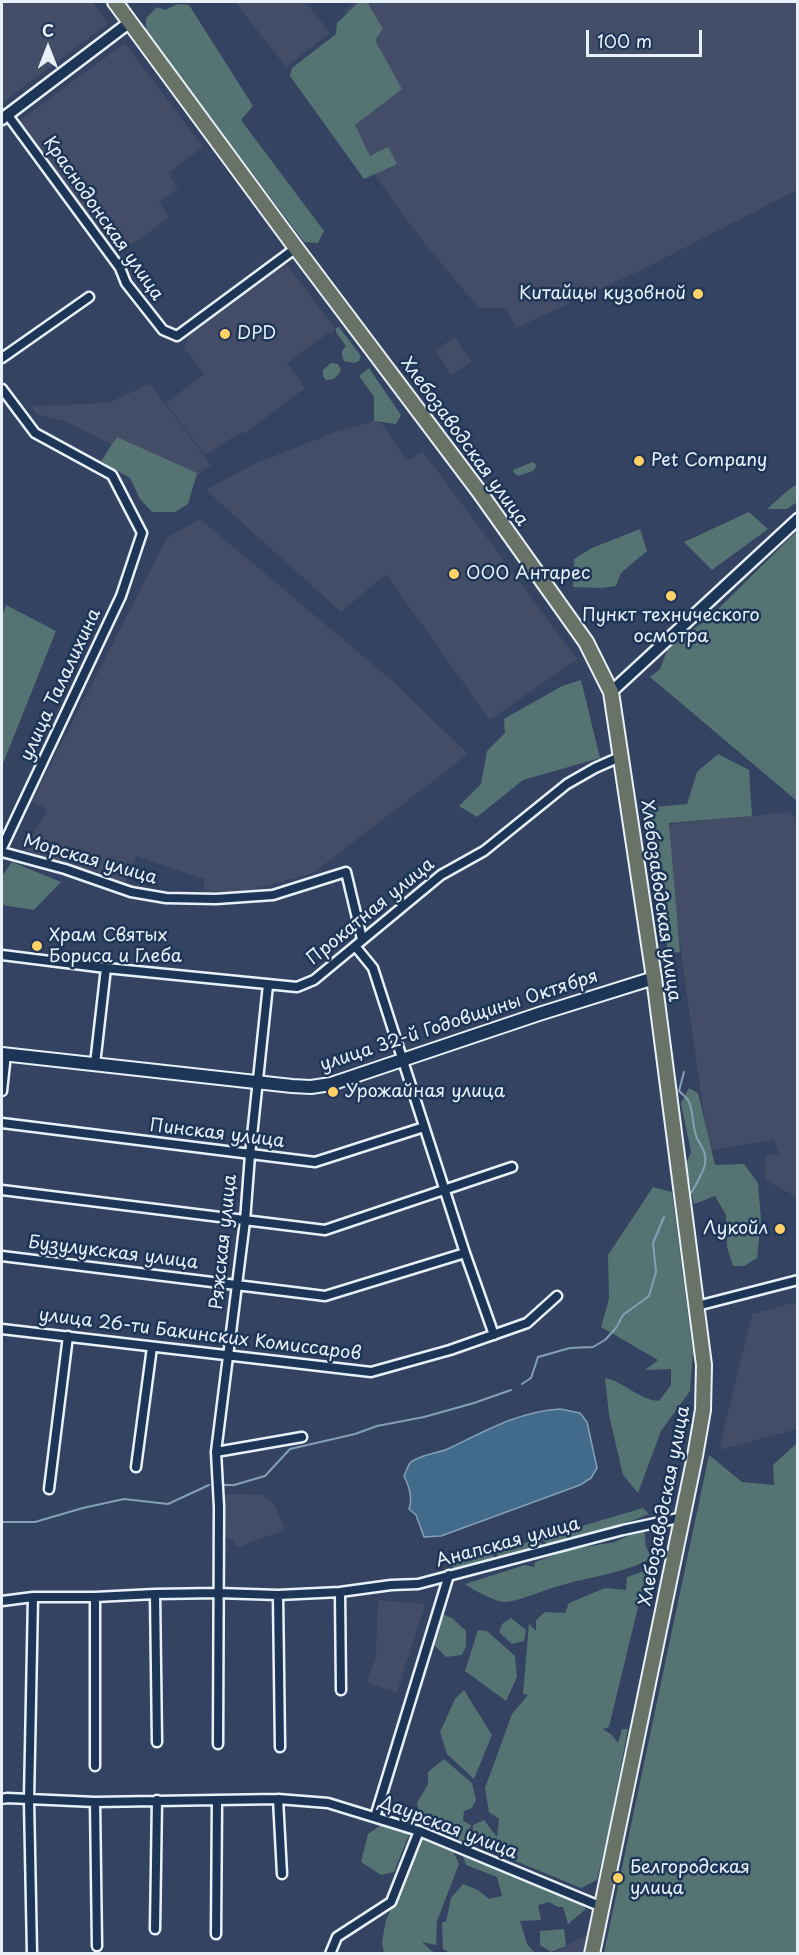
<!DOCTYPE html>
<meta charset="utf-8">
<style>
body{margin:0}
#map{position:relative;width:799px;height:1955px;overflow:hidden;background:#344361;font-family:"Playpen Sans",sans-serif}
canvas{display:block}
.frame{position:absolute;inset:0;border:3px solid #e8f1f8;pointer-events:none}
.north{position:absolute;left:18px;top:18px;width:60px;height:60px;-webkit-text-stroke:4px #1d3557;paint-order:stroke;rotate:0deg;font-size:16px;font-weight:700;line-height:24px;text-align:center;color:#e8f1f8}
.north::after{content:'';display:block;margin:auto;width:21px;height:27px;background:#e8f1f8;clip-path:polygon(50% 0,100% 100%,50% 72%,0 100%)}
.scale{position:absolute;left:586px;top:30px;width:116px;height:27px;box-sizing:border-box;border:3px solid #e8f1f8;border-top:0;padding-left:8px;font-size:18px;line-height:21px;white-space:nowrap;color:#e8f1f8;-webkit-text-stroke:4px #1d3557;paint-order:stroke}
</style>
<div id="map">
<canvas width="799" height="1955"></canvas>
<div class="frame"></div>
<div class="north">С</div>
<div class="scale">100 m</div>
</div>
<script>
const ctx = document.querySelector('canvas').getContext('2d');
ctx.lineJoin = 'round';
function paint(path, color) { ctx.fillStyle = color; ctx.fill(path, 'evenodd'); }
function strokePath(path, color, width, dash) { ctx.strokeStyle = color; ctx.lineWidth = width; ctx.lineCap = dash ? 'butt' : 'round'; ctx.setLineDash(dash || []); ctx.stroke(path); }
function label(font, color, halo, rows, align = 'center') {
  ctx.font = font + ' "Playpen Sans",sans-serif'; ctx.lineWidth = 5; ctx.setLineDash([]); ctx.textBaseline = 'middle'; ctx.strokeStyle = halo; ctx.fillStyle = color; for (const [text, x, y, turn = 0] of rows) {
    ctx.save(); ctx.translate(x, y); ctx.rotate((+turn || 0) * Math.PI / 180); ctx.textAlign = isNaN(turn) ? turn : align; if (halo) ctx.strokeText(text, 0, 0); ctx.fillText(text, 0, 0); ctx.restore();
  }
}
const built = new Path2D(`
 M2 2H92L108 24 2 103Z
 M235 2H306L330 33 286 67Z
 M357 2H797V190L639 271 516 328 506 308H479L424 243 311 87 371 43 345 10Z
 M125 43 203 147 168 173 178 188 159 202 169 217 133 244 132 243 116 254 19 121Z
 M284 261 335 329 332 334 328 333 287 363 305 388 244 434 241 432 205 455 166 403 204 374 185 349V345L192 329Z
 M455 337 471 362 451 375 435 350Z
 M150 384 211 465 187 482 65 421 36 414 32 406 108 403Z
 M374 421 382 424 407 461 422 452 432 464 577 659 490 720 386 574 341 612 206 490 254 464 338 431Z
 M200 519 389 678 468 754 313 873 254 889 205 895 204 879 136 856 125 883 23 850 48 810 32 801 167 538Z
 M789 812 797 820V1197L765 1180V1156L779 1154 774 1140 709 1150 664 831 673 824Z
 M797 1302V1429L719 1450 752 1314Z
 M223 1494 263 1495 274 1504 285 1530 241 1546H235L233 1540 222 1536Z
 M378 1600 425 1604 397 1692 367 1683 376 1655Z
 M587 1935 583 1953H553Z`);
const green = new Path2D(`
 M359 2H367L383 29 375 40 402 89 355 125 370 156 388 147 397 164 364 179 290 76 292 68 336 34 337 23Z
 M178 4 189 5 253 106 241 120 324 231 318 243 304 242 146 31V18L157 7 165 10Z
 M339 327 361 356 359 361 354 363 344 361C341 354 341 351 346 346L336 332V328Z
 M331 363 338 364 341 370C338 377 333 380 326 380L323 376V370Z
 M369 368 401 415 396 424 374 421V397L359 376Z
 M117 437 197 473 188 504 175 512H152L140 499 130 478 101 461Z
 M533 462 537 466 533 471 518 476 514 473 513 470Z
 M797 484V502L787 509H767L787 491Z
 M749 512 768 529 712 570 684 542Z
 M640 529 647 551 621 573 616 586 601 588 573 587 574 559 592 548Z
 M797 531V801L650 677 660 669 668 648 711 616Z
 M6 605 56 631 2 766V616Z
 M581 680 600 758 523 780 477 817 459 806 481 784 487 751 505 733 504 719 562 686Z
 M718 754 749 770 752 816 669 823 680 952 668 953 645 808 687 804 697 772Z
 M12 862 61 882 34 910 2 905V876Z
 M85 952 101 954 100 963 84 961Z
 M689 1088 698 1093 715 1165 744 1164 758 1183 761 1219 757 1258 744 1266H733L727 1247 726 1215 715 1196 694 1204 686 1164 691 1152 681 1103Z
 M653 1187 672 1192 693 1353 690 1391 661 1431 638 1493 623 1475 609 1415 605 1378C625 1382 639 1400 659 1401L671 1385V1369L645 1370 658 1360 601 1327 609 1299 608 1255Z
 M797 1443V1953H604L709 1455 742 1482 774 1485 773 1465Z
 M643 1508 649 1514 603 1532 548 1545 541 1538Z
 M644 1528 646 1547 652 1558C623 1574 591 1576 559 1586 543 1590 523 1600 506 1602 497 1603 473 1590 465 1584L525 1565 534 1567 535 1562 568 1550 615 1542Z
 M538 1539 544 1547 501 1559 495 1552Z
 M492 1554 497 1561 457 1572 451 1565Z
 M647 1570 609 1727 603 1729 612 1735 618 1743 622 1729H628L608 1835 597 1880 581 1888 472 1843 473 1825 484 1820 497 1837 499 1819 489 1812 485 1788 512 1714 528 1695 523 1694 529 1624 536 1631V1620L545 1612 565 1613 569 1603 605 1588 626 1590 627 1577Z
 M442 1614 452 1618 466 1631V1646L462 1655 446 1657 431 1642Z
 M511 1618 526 1630 524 1641 512 1644 499 1632 502 1624Z
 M478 1630 487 1631 515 1656 517 1677 506 1701 465 1671Z
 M464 1690 492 1735 474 1779 447 1754 440 1732 455 1699Z
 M444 1759 472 1783 476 1800 472 1808 464 1811 463 1821 471 1825 467 1843 421 1824 417 1803 428 1784V1772Z
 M384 1823 410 1832 394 1872 381 1875 361 1862 368 1834Z
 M416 1836 452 1849 459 1864 437 1921 436 1945 422 1942 433 1952 384 1953 382 1942 386 1920 397 1898 402 1866Z
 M462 1853 575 1898 586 1909 568 1924 563 1907H558L549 1902 538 1905 541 1920 520 1921 527 1944 535 1953H450L443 1949 442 1922H446L451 1898 463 1884 478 1890 489 1899 502 1896 497 1877 466 1865Z
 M564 1929 566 1946 551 1952 540 1945V1931Z`);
const water = new Path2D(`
 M560 1409 580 1413 587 1422 597 1468 591 1478 580 1485 441 1536 424 1537 416 1515 409 1509C413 1498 409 1486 404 1476 406 1472 408 1466 410 1463 420 1454 438 1454 450 1448 487 1430 518 1412 560 1409Z`);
const stream = new Path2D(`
 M684 1072 679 1091C683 1095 687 1097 689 1102 694 1114 692 1127 697 1138 702 1148 707 1153 705 1164 705 1168 694 1189 691 1193
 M522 1384 531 1378 538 1357 570 1348 593 1347 605 1340 616 1328 623 1315 649 1296 656 1272 653 1243 664 1217
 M223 1485H234L265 1476 290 1449 355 1434 377 1426 424 1417 474 1403 511 1390
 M2 1522H35L83 1508 124 1499 168 1504 209 1485`);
const minor = new Path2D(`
 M7 114 120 268 126 283 163 330 177 336 296 248
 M2 358 89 297
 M2 389 35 433 112 475 142 533 121 596 2 848
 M2 852 65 869 131 892 166 898 216 899 273 895 346 872 362 939
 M355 946 373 968 465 1253 494 1335
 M2 955 106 968 297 987 314 980 441 875 484 851 567 784 595 768 622 756
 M268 985 250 1155 245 1221 216 1452 302 1437
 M95 1064 106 968
 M2 1091 6 1054
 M2 1123 315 1162 424 1127
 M2 1190 325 1230 512 1167
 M2 1256 325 1296 465 1253
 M697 1306 798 1280
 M2 1329 371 1372 450 1350 527 1323 557 1296
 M216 1452 219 1507 218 1744
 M136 1467 152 1347
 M49 1489 68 1336
 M340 1592 341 1690
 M155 1594 157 1742
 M278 1595 280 1747
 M95 1597V1766
 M2 1601 33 1597H95L155 1594 218 1593 278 1595 340 1592 391 1585 418 1584 623 1530 683 1517
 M2 1799 7 1798 95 1802 278 1799 328 1803 419 1831 602 1907
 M278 1799 282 1874
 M95 1802 97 1946
 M375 1817 449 1575
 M155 1929 157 1800
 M216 1934 217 1800
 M32 1954 29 1800 33 1597
 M330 1954 337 1937 391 1902 419 1831`);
const tertiary = new Path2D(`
 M2 119 130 22
 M611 692 798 519`);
const secondary = new Path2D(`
 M2 1054 292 1086 311 1087 331 1084 539 1014 654 978`);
const primary = new Path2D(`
 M115 2 296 248 478 490 586 642 611 692 654 978 704 1365 703 1410 695 1456 592 1954`);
const markers = [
 [698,294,6,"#ffd166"],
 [225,334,6,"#ffd166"],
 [639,461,6,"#ffd166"],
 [454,574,6,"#ffd166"],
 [671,596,6,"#ffd166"],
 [37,946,6,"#ffd166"],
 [333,1092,6,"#ffd166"],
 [780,1229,6,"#ffd166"],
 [618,1878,6,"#ffd166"]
];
const streetNames = [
 ["Краснодонская улица",103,219,55],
 ["Хлебозаводская улица",464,442,54],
 ["улица Талалихина",61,685,-65],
 ["Морская улица",90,860,16],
 ["Хлебозаводская улица",660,901,82],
 ["Прокатная улица",371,912,-39],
 ["улица 32-й Годовщины Октября",459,1021,-18],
 ["Пинская улица",217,1134,7],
 ["Ряжская улица",224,1242,-84],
 ["Бузулукская улица",113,1253,7],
 ["улица 26-ти Бакинских Комиссаров",200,1335,7],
 ["Хлебозаводская улица",665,1506,-79],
 ["Анапская улица",508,1543,-15],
 ["Даурская улица",448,1828,21]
];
const poiNames = [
 ["Китайцы кузовной",686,294,"right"],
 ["DPD",237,334],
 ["Pet Company",651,461],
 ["ООО Антарес",466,574],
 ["Пункт технического",671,616,"center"],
 ["осмотра",671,637,"center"],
 ["Храм Святых",49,936],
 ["Бориса и Глеба",49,957],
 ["Урожайная улица",345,1092],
 ["Лукойл",768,1229,"right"],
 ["Белгородская",630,1868],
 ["улица",630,1889]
];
paint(built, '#444d68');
paint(green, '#547372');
paint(water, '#426a8a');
strokePath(water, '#84a0b6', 1.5);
strokePath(stream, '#84a0b6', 2);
strokePath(minor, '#e8f1f8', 13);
strokePath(tertiary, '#e8f1f8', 15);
strokePath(secondary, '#e8f1f8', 16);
strokePath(primary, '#e8f1f8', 18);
strokePath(minor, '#1d3557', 8);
strokePath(tertiary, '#1d3557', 10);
strokePath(secondary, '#1d3557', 12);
strokePath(primary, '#697266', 14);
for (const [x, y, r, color] of markers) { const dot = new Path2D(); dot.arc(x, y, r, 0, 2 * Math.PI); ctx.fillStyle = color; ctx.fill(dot); strokePath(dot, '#1d3557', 2); }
label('18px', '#e8f1f8', '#1d3557', streetNames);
label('18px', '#e8f1f8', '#1d3557', poiNames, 'left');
</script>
